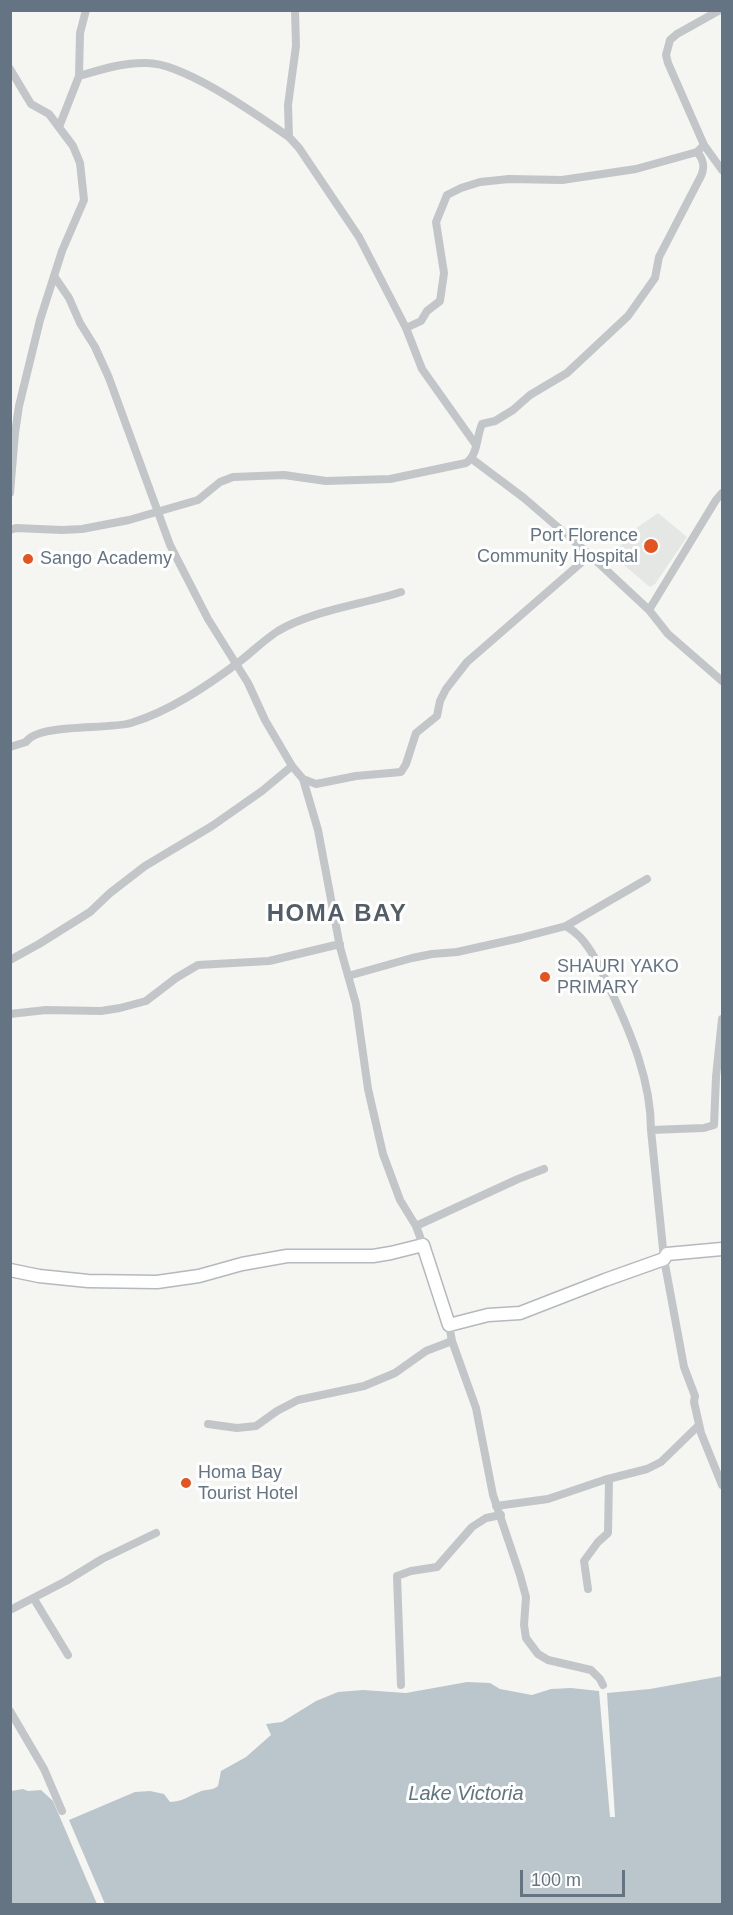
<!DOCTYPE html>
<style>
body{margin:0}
#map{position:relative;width:733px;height:1915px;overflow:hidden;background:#f5f5f1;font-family:Helvetica,sans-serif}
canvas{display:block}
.frame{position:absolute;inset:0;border:12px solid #647483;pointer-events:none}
.scale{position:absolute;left:520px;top:1870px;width:105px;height:27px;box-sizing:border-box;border:3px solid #647483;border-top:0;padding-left:8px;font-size:18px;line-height:21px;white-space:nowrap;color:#647483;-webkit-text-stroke:4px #fff;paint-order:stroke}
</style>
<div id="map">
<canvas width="733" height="1915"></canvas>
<div class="frame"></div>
<div class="scale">100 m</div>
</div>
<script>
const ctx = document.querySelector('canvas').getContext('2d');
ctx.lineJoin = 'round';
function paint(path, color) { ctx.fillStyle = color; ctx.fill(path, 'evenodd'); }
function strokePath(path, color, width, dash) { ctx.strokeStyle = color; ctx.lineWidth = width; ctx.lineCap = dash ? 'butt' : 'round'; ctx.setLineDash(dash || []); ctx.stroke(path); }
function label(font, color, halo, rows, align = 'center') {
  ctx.font = font + ' Helvetica,sans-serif'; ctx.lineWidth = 6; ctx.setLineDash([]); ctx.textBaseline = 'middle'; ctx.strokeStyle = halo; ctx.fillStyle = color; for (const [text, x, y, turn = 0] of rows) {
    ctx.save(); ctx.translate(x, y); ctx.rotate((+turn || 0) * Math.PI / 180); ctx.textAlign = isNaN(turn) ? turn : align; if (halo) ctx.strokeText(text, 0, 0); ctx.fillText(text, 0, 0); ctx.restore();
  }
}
const built = new Path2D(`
 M658 513 687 537 655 584 650 587 612 555 635 529Z`);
const water = new Path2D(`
 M722 1676V1904H105L69 1820 135 1792 150 1791 164 1794 170 1802C184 1801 187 1797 199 1792 205 1789 212 1791 218 1786L221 1771 246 1757 271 1735 266 1724 282 1722 316 1701 338 1692 363 1690 406 1693 467 1682 490 1683 500 1689 532 1695 551 1689 571 1688 599 1691 610 1817H615L607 1693 650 1689Z
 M23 1789 28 1791 41 1790 53 1801 97 1904H11V1791Z`);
const street = new Path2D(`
 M10 69 31 104 49 114 73 146 80 163 84 200 62 251 40 320 19 406 15 433 10 493
 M79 76C100 70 124 62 147 63 184 63 257 115 289 137L299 148 359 237 406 328 422 369 476 445
 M59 127 79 76 80 33 86 10
 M289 137 288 105 296 46 295 10
 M704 145 722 170
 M54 276 69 298 80 323 95 347 109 378 170 545 208 619 248 683 265 720 292 766 303 779 318 830 340 947 356 1004 368 1089 383 1154 400 1200 416 1226 423 1245
 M406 328 421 321 427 311 440 301 444 273 436 222 447 195 461 188 480 182 509 179 562 180 636 169 697 152
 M472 459 524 498 590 555 649 610 668 634 722 681
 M10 530 16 528 62 530 82 529 129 520 198 500 220 482 233 477 284 475 326 481 390 479 466 463C478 455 476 438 482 424L495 421 513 410 530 395 567 373 628 316 655 278 659 257 701 176C705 167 704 160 697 152L704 145 668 63 666 55 670 40 677 34 720 10
 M649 610 716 500 722 493
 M10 747 26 742C38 723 107 730 131 723 170 711 207 686 239 662 252 652 264 640 278 631 311 611 364 604 401 592
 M303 779 316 784 356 776 401 772 406 764 416 733 437 716 440 701 446 689 467 662 590 555
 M566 926C571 929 576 933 580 937 593 951 602 972 610 989 631 1033 651 1081 651 1130L664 1259 684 1367 695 1396 694 1402 701 1433 722 1485
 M10 960 39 944 90 912 110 893 145 866 212 826 262 791 292 766
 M348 976 412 958 432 954 457 952 520 938 566 926 647 879
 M10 1014 46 1010 101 1011 120 1008 146 1001 176 978 198 965 269 961 340 944V947
 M651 1130 704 1128 714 1125 716 1077 722 1019
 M416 1226 518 1179 544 1169
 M449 1325 452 1341 476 1408 493 1495 520 1575 526 1597 524 1625 526 1638 538 1654 548 1660 591 1670 600 1679 603 1685
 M208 1424 237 1428 256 1426 277 1411 298 1400 364 1386 395 1373 426 1351 452 1341
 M496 1506 548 1499 604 1480 647 1469 661 1462 699 1425
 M588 1589 584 1561 598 1542 608 1533 609 1479
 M34 1599 68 1655
 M10 1610 66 1581 102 1559 156 1533
 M401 1685 397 1576 411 1571 437 1567 472 1527 486 1518 501 1515
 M10 1711 44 1769 62 1811`);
const secondary = new Path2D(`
 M10 1270 39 1276 88 1281 157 1282 199 1276 242 1264 287 1256H373L391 1253 423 1245 449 1325 488 1315 520 1313 605 1280 664 1259 667 1254 722 1249`);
const markers = [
 [651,546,8,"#e45422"],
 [28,559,6,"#e45422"],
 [545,977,6,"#e45422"],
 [186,1483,6,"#e45422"]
];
const poiNames = [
 ["Port Florence",638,536,"right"],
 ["Community Hospital",638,557,"right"],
 ["Sango Academy",40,559],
 ["SHAURI YAKO",557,967],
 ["PRIMARY",557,988],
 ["Homa Bay",198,1473],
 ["Tourist Hotel",198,1494]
];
const waterNames = [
 ["Lake Victoria",466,1794]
];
const districtNames = [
 ["HOMA BAY",337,914]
];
paint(built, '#e5e7e5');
paint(water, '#bbc6cc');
strokePath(secondary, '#b4b9be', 15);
strokePath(street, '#c2c6c9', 8);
strokePath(secondary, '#fff', 12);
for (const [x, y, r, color] of markers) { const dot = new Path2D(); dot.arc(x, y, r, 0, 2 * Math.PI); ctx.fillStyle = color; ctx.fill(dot); strokePath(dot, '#fff', 2); }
label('18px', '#647483', '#fff', poiNames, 'left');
label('italic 20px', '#5f767f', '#fff', waterNames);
ctx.letterSpacing = '1.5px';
label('bold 24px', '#525d68', '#fff', districtNames);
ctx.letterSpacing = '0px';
</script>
